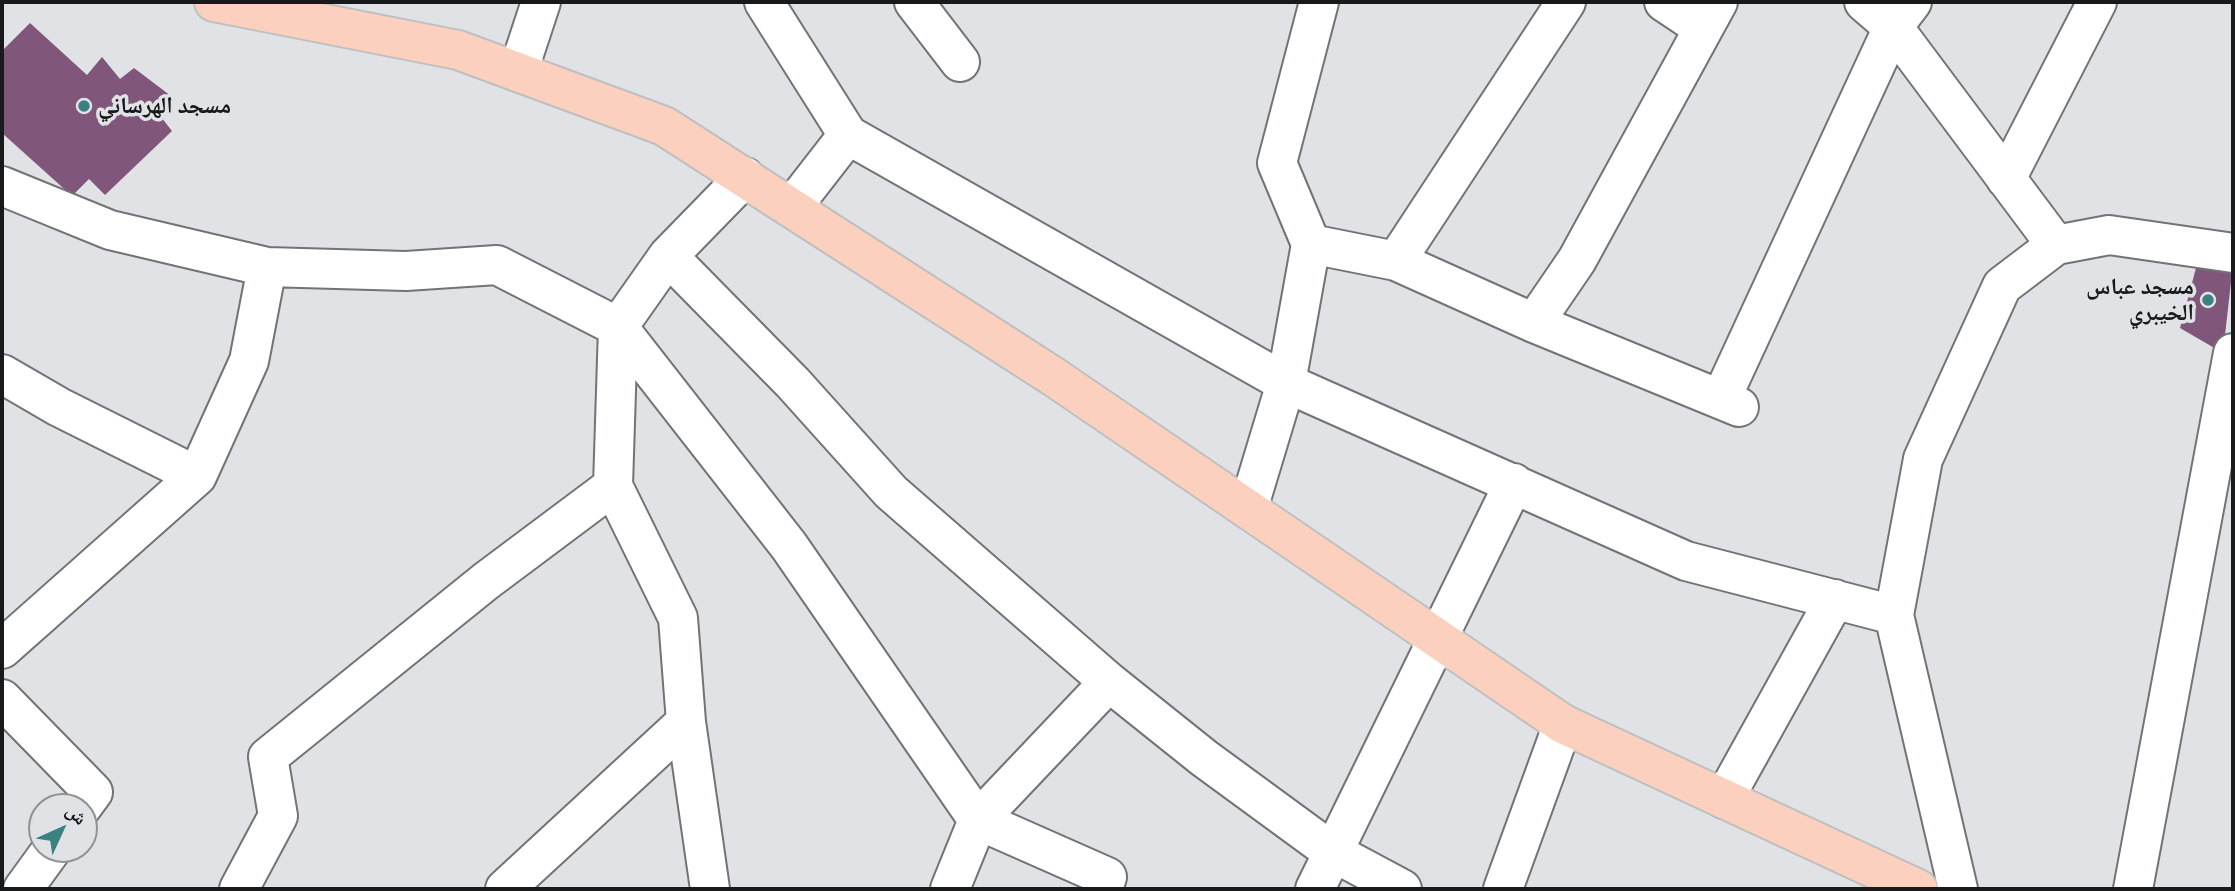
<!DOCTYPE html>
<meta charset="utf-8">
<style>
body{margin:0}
#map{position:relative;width:2235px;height:891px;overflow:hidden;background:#e0e2e5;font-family:Cabin,"Noto Naskh Arabic",sans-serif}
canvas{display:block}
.frame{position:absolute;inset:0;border:4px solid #18191a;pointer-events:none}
.north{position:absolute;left:28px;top:793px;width:70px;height:70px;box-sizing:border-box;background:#e0e2e5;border:2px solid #909294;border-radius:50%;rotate:45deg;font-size:19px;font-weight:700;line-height:28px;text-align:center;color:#18191a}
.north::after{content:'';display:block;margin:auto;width:24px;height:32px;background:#3a8282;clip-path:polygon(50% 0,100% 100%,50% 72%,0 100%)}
</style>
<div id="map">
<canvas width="2235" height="891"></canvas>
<div class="frame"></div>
<div class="north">ش</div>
</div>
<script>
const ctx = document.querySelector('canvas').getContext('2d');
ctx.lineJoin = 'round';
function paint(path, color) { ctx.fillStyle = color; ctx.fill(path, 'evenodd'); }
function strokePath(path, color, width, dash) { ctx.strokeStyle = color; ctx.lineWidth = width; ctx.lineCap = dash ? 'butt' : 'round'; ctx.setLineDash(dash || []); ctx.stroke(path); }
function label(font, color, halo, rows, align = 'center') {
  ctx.font = font + ' Cabin,"Noto Naskh Arabic",sans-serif'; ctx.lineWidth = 7; ctx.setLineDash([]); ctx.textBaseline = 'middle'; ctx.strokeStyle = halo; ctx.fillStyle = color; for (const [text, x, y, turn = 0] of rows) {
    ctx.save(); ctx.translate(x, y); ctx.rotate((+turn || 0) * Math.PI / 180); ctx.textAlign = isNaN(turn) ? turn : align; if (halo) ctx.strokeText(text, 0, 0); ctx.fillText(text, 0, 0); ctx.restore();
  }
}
const building = new Path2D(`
 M30 23 87 75 102 57 120 79 134 68 175 99 158 113 172 131 105 195 89 179 72 196 2 133V51Z
 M2196 268 2232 273 2223 353 2180 328Z`);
const minor = new Path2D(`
 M764 2 848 135 1286 383 1686 561 1894 615
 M914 2 960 62
 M1664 2 1703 28
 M1864 2 1893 27 2056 245
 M518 72 541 2
 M2006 179 2097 2
 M2 186 110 230 267 267 406 271 497 265 618 327 789 546 978 820 1107 877 1103 889
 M792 207 848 135
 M1311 244 1396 261 1534 323 1739 407
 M668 256 793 383 891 492 1109 682 1204 758 1331 851 1402 889
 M1396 261 1566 2
 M1534 323 1577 260 1718 2
 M2 374 59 407 197 476
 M1721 399 1893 27 1912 2
 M1248 509 1286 383 1311 244 1277 163 1319 2
 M2 649 197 476 249 361 267 267
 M2 699 93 792 82 807
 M1724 799 1835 599
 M23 889 52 849
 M239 889 278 816 268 757 486 581 613 486
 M505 889 686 722
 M710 889 686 722 678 618 613 486 618 327 668 256 745 177
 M950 889 978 820 1109 682
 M1315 889 1514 483
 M1503 889 1563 724
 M1958 889 1894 615 1923 459 2002 286 2056 245 2109 235 2233 253
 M2133 889 2233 353`);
const major = new Path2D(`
 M214 2 458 50 664 126 1054 377 1563 724 1918 889`);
const markers = [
 [84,106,7,"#3a8282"],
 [2208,300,7,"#3a8282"]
];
const poiNames = [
 ["مسجد الهرساني",98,106],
 ["مسجد عباس",2194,287,"right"],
 ["الخيبري",2194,313,"right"]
];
paint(building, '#80577a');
strokePath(minor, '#717375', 42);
strokePath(major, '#bebfbf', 42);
strokePath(minor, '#fff', 38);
strokePath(major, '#fcd0be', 38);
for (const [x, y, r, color] of markers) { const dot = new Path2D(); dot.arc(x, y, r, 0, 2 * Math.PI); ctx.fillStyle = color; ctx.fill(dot); strokePath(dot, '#e0e2e5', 2.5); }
label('bold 23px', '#18191a', '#e0e2e5', poiNames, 'left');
</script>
